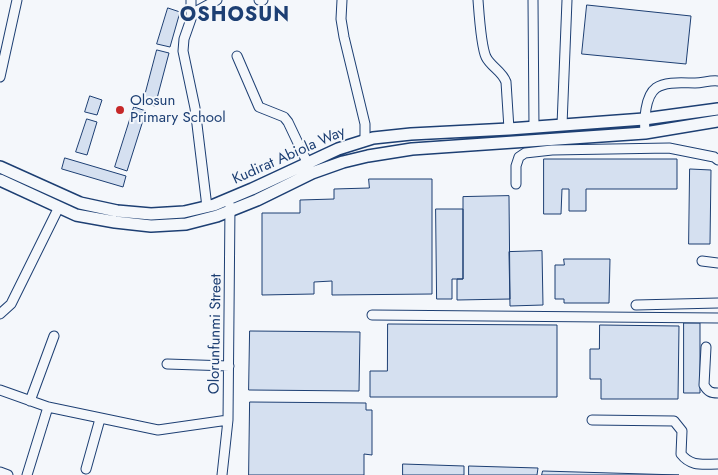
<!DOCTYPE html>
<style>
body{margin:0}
canvas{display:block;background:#f4f7fb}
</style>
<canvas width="718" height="475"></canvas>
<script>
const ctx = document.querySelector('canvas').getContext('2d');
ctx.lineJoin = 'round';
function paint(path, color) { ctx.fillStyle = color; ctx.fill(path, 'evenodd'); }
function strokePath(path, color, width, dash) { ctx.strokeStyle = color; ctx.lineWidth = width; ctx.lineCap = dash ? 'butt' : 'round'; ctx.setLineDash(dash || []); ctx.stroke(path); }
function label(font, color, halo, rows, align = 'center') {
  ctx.font = font + ' Jost,sans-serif'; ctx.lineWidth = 4; ctx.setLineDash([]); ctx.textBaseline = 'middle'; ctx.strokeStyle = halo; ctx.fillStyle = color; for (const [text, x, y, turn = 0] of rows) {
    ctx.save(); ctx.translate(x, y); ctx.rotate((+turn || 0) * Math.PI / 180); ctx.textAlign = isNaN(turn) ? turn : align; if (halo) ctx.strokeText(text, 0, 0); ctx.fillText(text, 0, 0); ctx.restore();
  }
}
const building = new Path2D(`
 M587 5 691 16 686 64 582 54Z
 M168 8 180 12 170 47 157 44Z
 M157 50 169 53 155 106 143 103Z
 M90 96 102 100 97 115 85 112Z
 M134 107 146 111 127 171 115 167Z
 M87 119 97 122 87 155 76 152Z
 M65 158 126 176 123 187 62 169Z
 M544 159H677V189H586V211H569V189H562L561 214H544Z
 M690 169 711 170 710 244H689Z
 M369 179H432V294L332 295V281L314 282V294L262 295V213H300V200L334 199V189L369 188Z
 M509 196 510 299 457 300V279H463V197Z
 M436 209H463V279H452V299H437Z
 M542 251 543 305 510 306 509 252Z
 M564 259H610L609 303H564V299H555V265H564Z
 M684 323H700V393H684Z
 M388 324 557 325V397H370V371H387Z
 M600 325 679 326 678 399H601V379H590V349H599Z
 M250 331 360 332 359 391 249 390Z
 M250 402 366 403V410H372V455L364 454V475H249Z
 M403 464 464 466V475H403Z
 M469 466 538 468 537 475H469Z
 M543 471 679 475H542Z`);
const minor = new Path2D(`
 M191 0V19L184 39 183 51 195 108 207 207
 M259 0H263
 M342 0 341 19 344 37 365 124V140
 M478 0C479 13 481 46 486 57 491 67 502 71 506 82L509 129
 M533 0 534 127
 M191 14 217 0
 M237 56 259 107 284 117 288 122 307 162
 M0 77 17 0
 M562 125 567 0
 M645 133C644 121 645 96 656 88 666 81 683 83 695 83 703 83 710 80 718 81
 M516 184V166L519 157 525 153 552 150 669 148 714 157 718 160
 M702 261 718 263
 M636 305 718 303
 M0 314 11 304 59 207
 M372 315 718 318
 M706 347 704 385C708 392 711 393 718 393
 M167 364 229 366
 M0 390 48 407 158 430 228 420
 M30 401 54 336
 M592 420 674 421 682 431 681 454C691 467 703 464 718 464
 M86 469 100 419
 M0 472 8 475
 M27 475 48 407
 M222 475 228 420 230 206`);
const major = new Path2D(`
 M0 167 80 203 117 211 151 214 184 212 214 205 252 189 338 149 373 138 411 134 509 129 644 119 718 109
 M0 180 76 215 115 222 151 226 186 224 217 216 257 200 312 173 343 162 368 156 412 149 645 133 718 121`);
const markers = [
 [120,110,5,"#c62828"]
];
const poiNames = [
 ["Olosun",130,101],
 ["Primary School",130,118]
];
const streetNames = [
 ["Kudirat Abiola Way",289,156,-24],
 ["Olorunfunmi Street",216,334,-89]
];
const districtNames = [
 ["OSHOSUN",235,16]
];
paint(building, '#d5e0f0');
strokePath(building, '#1d3f73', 1);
strokePath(minor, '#1d3f73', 11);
strokePath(major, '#1d3f73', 14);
strokePath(minor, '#f4f7fb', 9);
strokePath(major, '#f4f7fb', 11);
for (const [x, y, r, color] of markers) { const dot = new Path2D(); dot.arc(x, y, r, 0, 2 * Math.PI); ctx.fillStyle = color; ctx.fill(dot); strokePath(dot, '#f4f7fb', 2); }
label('15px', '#1d3f73', '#f4f7fb', poiNames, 'left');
label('15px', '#1d3f73', '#f4f7fb', streetNames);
ctx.letterSpacing = '1px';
label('bold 20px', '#1d3f73', '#f4f7fb', districtNames);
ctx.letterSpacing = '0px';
</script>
